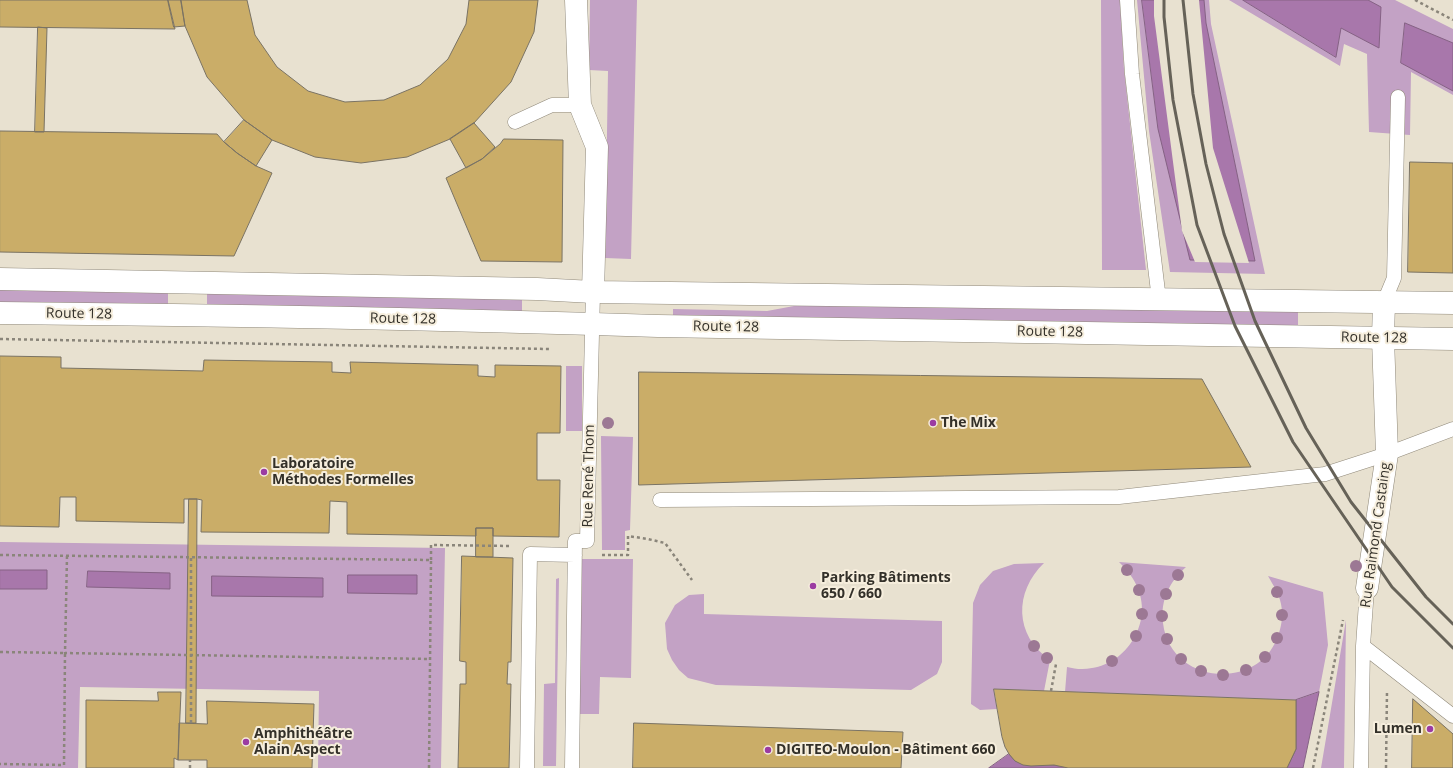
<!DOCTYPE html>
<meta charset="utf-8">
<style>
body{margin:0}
canvas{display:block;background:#e8e1d0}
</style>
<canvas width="1453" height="768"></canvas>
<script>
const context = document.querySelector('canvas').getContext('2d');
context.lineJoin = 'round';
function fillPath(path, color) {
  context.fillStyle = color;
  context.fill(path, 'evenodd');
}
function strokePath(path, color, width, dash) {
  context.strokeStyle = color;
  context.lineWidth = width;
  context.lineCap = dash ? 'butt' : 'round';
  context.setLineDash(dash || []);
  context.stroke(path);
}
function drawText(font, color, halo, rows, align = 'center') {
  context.font = font + ' "Open Sans",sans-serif';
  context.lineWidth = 4;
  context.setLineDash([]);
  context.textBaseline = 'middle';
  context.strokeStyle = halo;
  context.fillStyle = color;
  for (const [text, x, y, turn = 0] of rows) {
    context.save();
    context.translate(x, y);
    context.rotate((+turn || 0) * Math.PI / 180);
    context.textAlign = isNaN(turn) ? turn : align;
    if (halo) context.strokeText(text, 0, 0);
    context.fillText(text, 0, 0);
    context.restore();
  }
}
fillPath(new Path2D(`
 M590,0h47l-6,259 -26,-1 3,-187 -19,-1z
 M1101,0h19l4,69 22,201h-44z
 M1137,0h72l2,24 54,250 -95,-2 -21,-141z
 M1229,0h166l58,29v66l-42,-23 -1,63 -41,-3 -2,-78 -23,-10 -4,22z
 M0,286l168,3v19l-168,-3z
 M207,290l315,6v19l-315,-7z
 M821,301l477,8v19l-625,-10v-9l94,2z
 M566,366h16v65h-16z
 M601,436l32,1 -3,93 -5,1v19h-23z
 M0,542l445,6 -4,220h-123l1,-77 -239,-4 -2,81h-78z
 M582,559h51l-2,119 -31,-1 -1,37h-20z
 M1119,562l67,5c-16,14 -26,33 -23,56 7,62 98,70 116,10 3,-9 4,-19 2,-29 -2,-11 -8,-19 -13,-28l55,16 5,53 -9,47 -23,8 -231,-8 2,-25c8,2 16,3 25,1 35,-5 60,-45 46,-79 -4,-11 -11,-19 -19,-27z
 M1044,563c-30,29 -30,72 6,97l-6,31 -50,-2 3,20 -17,1 -9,-6 2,-101 7,-18 13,-14 21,-7z
 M559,578l-3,188h-13l1,-82 11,-1 1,-104z
 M704,594v20l238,7v41l-5,12 -26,16 -195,-5 -28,-7 -9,-8 -7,-10 -5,-11 -2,-26 10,-18 14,-10z
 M1346,620l-2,148h-23z`), '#c3a2c5');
const water = new Path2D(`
 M1142,0h62l2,23 49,238 -65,-1 -32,-131z
 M1243,0h125l13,7 -2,41 -38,-20 -5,29z
 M1405,23l48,20v48l-52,-28z
 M0,570h47v19h-47z
 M88,571l82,2v16l-83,-2z
 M348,575h69v19l-69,-1z
 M212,576l111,2v19l-111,-1z
 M1319,692l-16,76h-16l9,-19v-49z
 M1009,754l6,7 46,5 7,2h-79z`);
fillPath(water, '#a877ab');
strokePath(water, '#856284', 1);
fillPath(new Path2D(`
 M1154,0h45l14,148 36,115 -54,-1 -13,-31 -28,-215z`), '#e8e1d0');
const building = new Path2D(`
 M0,0h168l7,29 -175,-2z
 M168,0h13l4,26 -11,1z
 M181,0h66l8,35 22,32 31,24 37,11 39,-2 36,-15 28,-26 18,-35 3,-24h69l-4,32 -23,50 -37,41 -24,16 -43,18 -46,6 -46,-6 -43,-17 -28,-20 -37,-43 -22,-51z
 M38,27l9,1 -3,104h-9z
 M244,120l28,20 -16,26 -19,-13 -13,-11z
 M474,123l21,24 -13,12 -16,9 -16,-29z
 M0,131l217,3 7,8 13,11 19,13 16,7 -38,83 -234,-4z
 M504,139l59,1 -1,122 -81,-1 -35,-83 36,-19 18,-15z
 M1410,162l43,1v110l-45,-1z
 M0,356l61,1v11l142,3 1,-11 128,2v10l19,1 -1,-11 128,3v11l17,1v-12l66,1 -1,67h-23v47h23l-1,57 -66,-1v-8h-17v8l-129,-2v-32l-17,-1 -1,32 -128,-1 1,-32 -5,-1h-13v24l-108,-2v-24h-16l-1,30 -59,-1z
 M639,372l563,7 49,88 -612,18z
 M189,499h8l-1,224h-10z
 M476,528h17v29h-17z
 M462,556l51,2 -2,104h-3l-1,22h4l-2,84h-51l2,-84h6v-22l-6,-1z
 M994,689l302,11v49l-9,19h-219l-14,-3 -23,1 -8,-1 -8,-4 -6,-7 -4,-7 -3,-10z
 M158,692h23l-3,68 -4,-2v10h-88v-68l72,1z
 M1413,699l40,35v34h-41z
 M207,701l107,3 -2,64h-105v-8h-29l1,-37 28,1z
 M634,723l269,9 -2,36h-268z`);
fillPath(building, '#caad68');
strokePath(building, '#7a7364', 1);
const service = new Path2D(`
 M1127,0l5,74 27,226
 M515,122l37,-17h28
 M1384,302l10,-24 4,-181
 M660,500l459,-3 206,-23 62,-20 66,-25
 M1363,646l90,70
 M527,768l3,-214 45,1
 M572,768l3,-227h12l6,-249
 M1361,768l2,-122 4,-58`);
const minor = new Path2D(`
 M576,0l4,105 17,42 -4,145
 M1367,588l20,-134 -4,-116 1,-36`);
const secondary = new Path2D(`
 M0,279l537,10 56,3 860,11
 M0,313c219,2 439,6 658,13l795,13`);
strokePath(service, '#90897a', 15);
strokePath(minor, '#90897a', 23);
strokePath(secondary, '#90897a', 23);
strokePath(new Path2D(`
 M1415,0l38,20
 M0,339l549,10
 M0,555l431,5 -2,208
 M602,555h26v-19l20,3 17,4 27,37
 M67,556l-2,97 364,6
 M431,560v-15l81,1
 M0,652l65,1 -1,112 -64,-1
 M1051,691l5,-27
 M191,723v-166
 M190,768v-8
 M1313,768l30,-148
 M1386,768l1,-77`), '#8a857a', 2.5, [3, 3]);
strokePath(service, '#fff', 14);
strokePath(minor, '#fff', 22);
strokePath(secondary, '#fff', 22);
strokePath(new Path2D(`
 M1164,0v17l9,83 24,125 38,101 58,116 99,145 61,61
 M1183,0l10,94 13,70 18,70 31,87 51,107 45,74 75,95 27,27`), '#666258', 3);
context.fillStyle = '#9c7894';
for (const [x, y] of [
 [608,423],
 [1356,566],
 [1127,570],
 [1178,575],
 [1139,590],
 [1277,592],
 [1166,594],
 [1142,614],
 [1282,615],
 [1162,616],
 [1136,636],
 [1277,638],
 [1167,639],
 [1034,646],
 [1265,657],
 [1047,658],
 [1181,659],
 [1112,661],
 [1246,670],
 [1201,671],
 [1223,675]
]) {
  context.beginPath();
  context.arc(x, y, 6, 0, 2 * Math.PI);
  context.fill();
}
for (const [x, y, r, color] of [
 [933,423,4,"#9b3ba2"],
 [264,472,4,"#9b3ba2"],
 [813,586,4,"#9b3ba2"],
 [1430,729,4,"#9b3ba2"],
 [246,742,4,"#9b3ba2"],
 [768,750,4,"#9b3ba2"]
]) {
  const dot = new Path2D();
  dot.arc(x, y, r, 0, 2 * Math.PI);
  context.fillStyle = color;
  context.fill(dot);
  strokePath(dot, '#f6eedd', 1.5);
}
drawText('14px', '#333029', '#f6eedd', [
 ["Route 128",79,314,1],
 ["Route 128",403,319,1],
 ["Route 128",726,327,1],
 ["Route 128",1050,332,1],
 ["Route 128",1374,338,1],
 ["Rue René Thom",589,476,-89],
 ["Rue Raimond Castaing",1376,535,-82]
]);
drawText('bold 14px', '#333029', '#f6eedd', [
 ["The Mix",941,423],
 ["Laboratoire",272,464],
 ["Méthodes Formelles",272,480],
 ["Parking Bâtiments",821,578],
 ["650 / 660",821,594],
 ["Lumen",1422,729,"right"],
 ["Amphithéâtre",254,734],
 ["Alain Aspect",254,750],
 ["DIGITEO-Moulon - Bâtiment 660",776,750]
], 'left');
</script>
